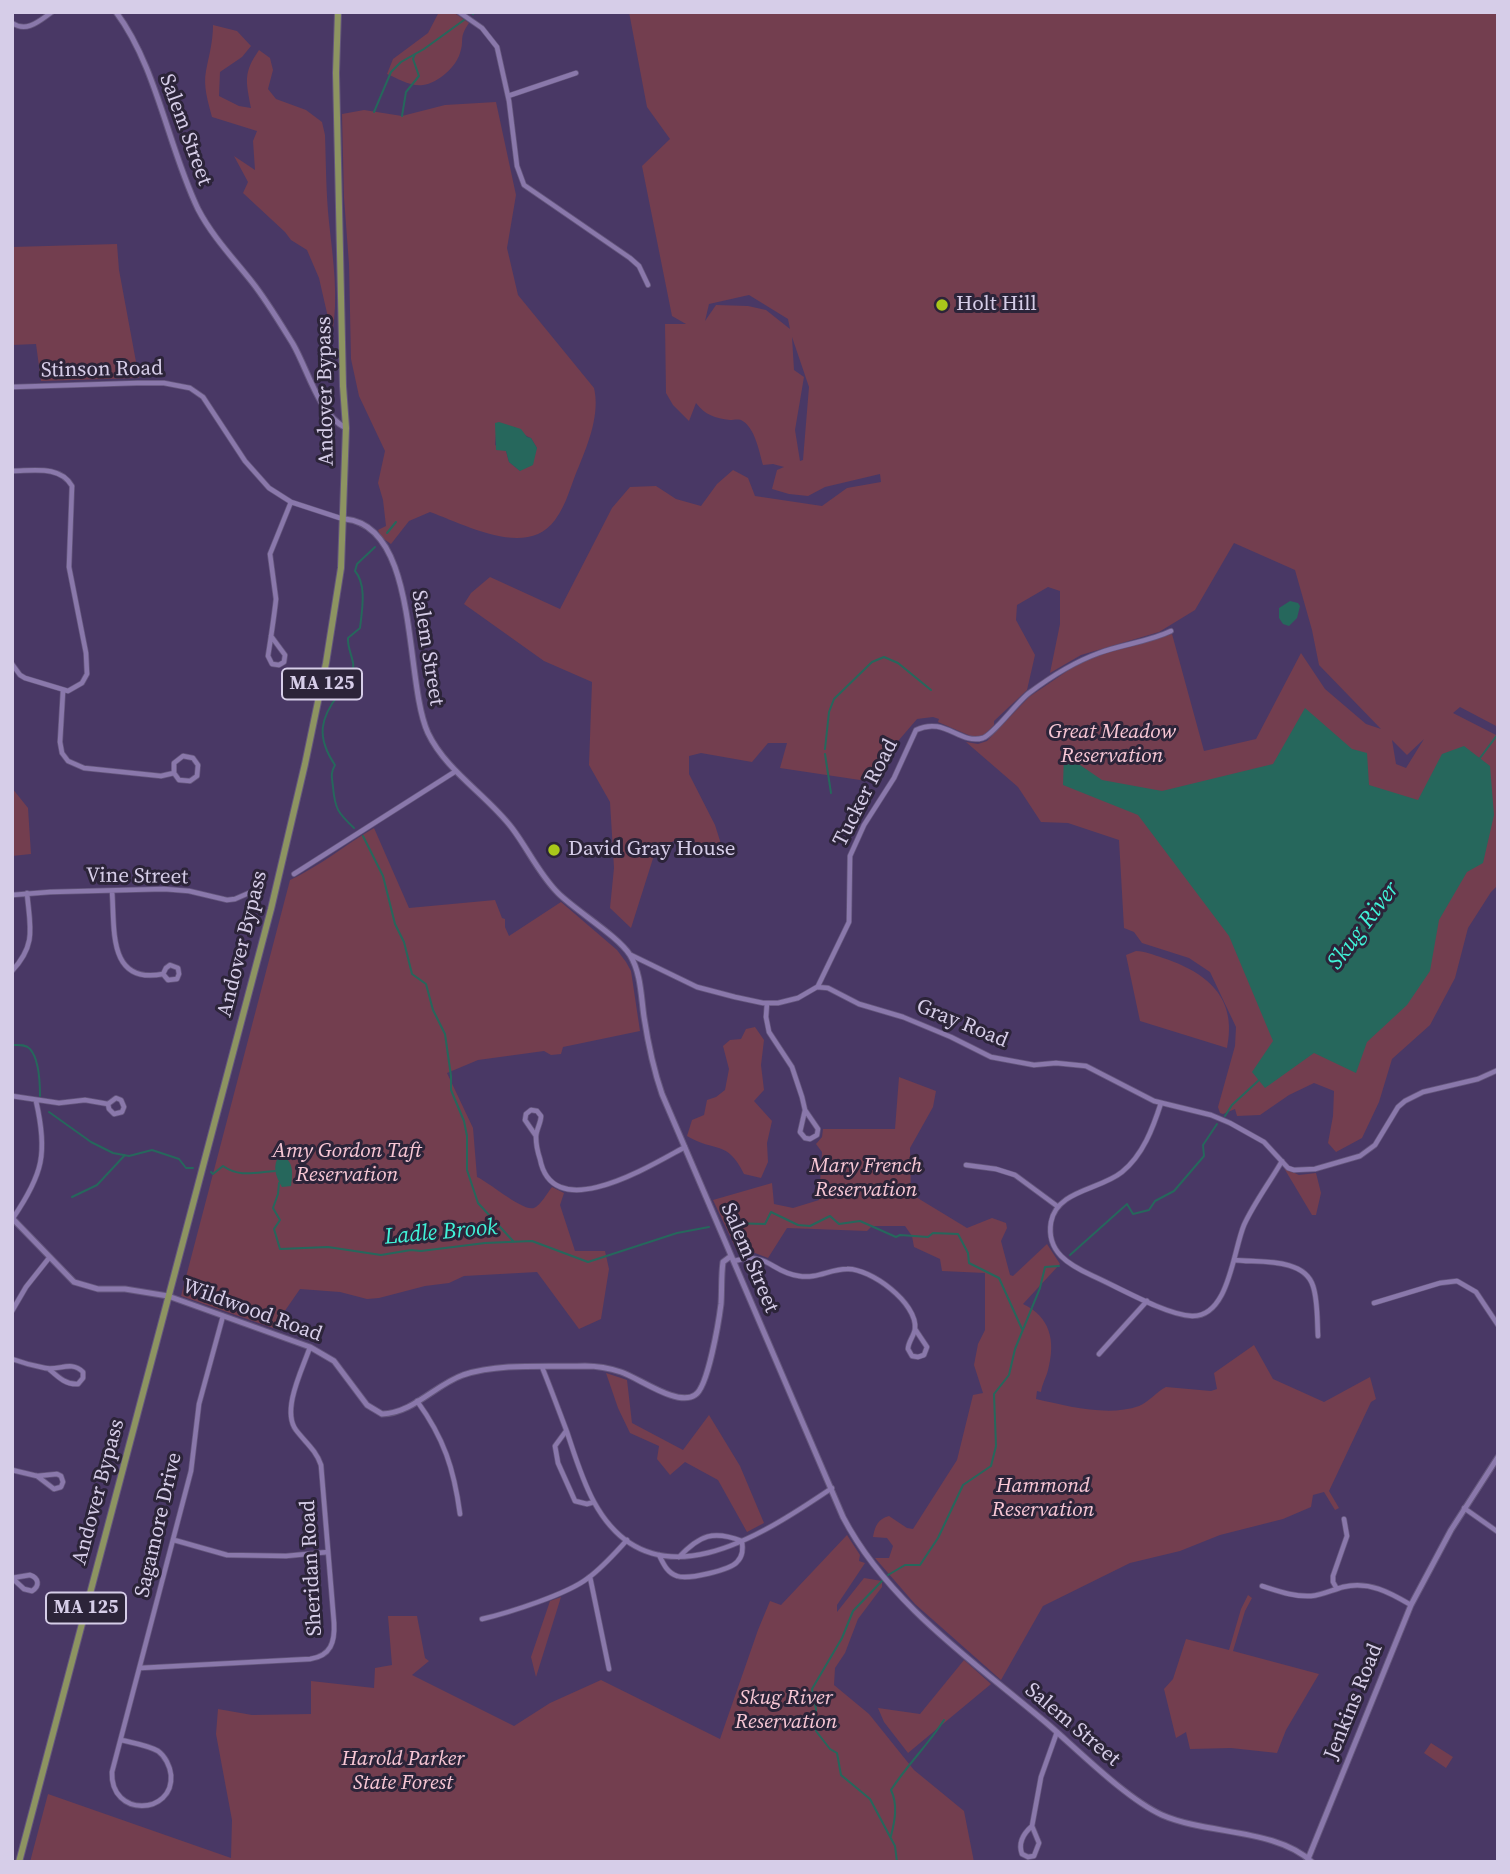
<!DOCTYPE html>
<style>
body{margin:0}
#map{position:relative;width:1510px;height:1874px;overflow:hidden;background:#493865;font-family:"Source Serif 4",serif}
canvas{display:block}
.frame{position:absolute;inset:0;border:14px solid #d6cde8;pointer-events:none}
</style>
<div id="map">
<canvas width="1510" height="1874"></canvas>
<div class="frame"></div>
</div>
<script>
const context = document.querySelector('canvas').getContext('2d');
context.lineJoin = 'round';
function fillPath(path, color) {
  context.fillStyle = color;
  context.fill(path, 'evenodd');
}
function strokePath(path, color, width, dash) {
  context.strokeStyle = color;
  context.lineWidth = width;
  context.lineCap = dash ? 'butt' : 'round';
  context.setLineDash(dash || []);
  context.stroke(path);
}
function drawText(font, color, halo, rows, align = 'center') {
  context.font = font + ' "Source Serif 4",serif';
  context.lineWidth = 6;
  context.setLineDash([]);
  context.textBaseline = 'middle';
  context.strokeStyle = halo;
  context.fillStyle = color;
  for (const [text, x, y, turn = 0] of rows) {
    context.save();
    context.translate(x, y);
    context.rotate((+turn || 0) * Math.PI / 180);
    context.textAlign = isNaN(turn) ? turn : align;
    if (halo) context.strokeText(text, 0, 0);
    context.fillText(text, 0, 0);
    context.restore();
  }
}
fillPath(new Path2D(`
 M439,12h14l16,11c-11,16 -4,16 -9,30 -4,14 -22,30 -37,32 -12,2 -26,-7 -36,-11l6,-15 35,-26z
 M629,12h869v715l-38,-20 -7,6 45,23v149l-7,7 -23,36 -13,50 -25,47 -38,34 -13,43 -17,36 -26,14 -8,-9 5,-27 1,-25 -20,-8 -25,12 -29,20 -23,1 -2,-7 -12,5 -3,-1 -2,-6 17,-61 1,-19 -26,-55 -21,-14 -47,-15 -8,-11 -10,-4 -5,-88 -51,-17 -27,-1 -23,-35 -52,-45 12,2 9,-3 42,-44 50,-34 24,-10 69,-19 32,117 52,-12 45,-86 24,36 41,35 15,5 -62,-64 -7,-35 -17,-60 -61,-27 -39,67 -36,22 -78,23 -31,18 10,-49v-33l-12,-4 -31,18 -1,15 19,35 -8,35 -33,31v4l-11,11 -10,1 -35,-15 1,-3 -6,-2 -16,2 -18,21 -19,43 -100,-15 7,-25h-19l-16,19 -51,-9 -12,3v18l26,51 6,19 -17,4c-19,-15 -28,-8 -48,1l-25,79 -21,-20 4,-40 -4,-66 -21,-37 3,-83 -48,-21 -80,-57 7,-11 19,-16 70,32 52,-101 18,-21 26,-1 20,13 25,7 16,-22 16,-14 15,8 7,18 67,10 25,-18 34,-6 -1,-8 -55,13 -17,9 -19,-2 -17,-5 5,-19 7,-3 -11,-3 -10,1c-4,-14 -8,-38 -22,-45 -4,-1 -8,0 -11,0 -15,-2 -25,-5 -34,-17l-7,18 -16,-16 -7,-12 -1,-69h21l-14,-8 -30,-150 28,-27 -23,-32zM749,295l39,24 2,10 -24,-19 -18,-4 -32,-1 -11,16 4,-17zM792,337l17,50 -6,73 -3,1 -5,-31 9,-53 -10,-7zM1424,739l-18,29 -10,-4 -4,-24 15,15z
 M213,25l24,6 14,15 -9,11 -22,15 -1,24 20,10 12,2c-5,-27 -8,-35 8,-58l11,8 3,12 -5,19 8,10 30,11 16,12 3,13c1,28 1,58 4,87 4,38 10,75 3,113l-13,-57 -12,-28 -16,-10 -6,-8 -42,-39 5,-11 -14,-26 21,14 -2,-29 4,-10 -45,-14c-4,-15 -9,-31 -6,-46 3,-16 7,-29 7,-46z
 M496,102l20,93 -9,53 11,47 76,93c6,25 -5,54 -15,78 -8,18 -12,38 -24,54 -28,39 -91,4 -125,-8l-21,9 -18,23 -10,-7 -3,-7 8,-4 -3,-26 -5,-17 7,-32 -26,-55 -8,-37 -2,-95 -5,-66 -2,-84 22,-4 38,6 43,-11zM513,427c8,2 11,9 18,11l6,10 -17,23 -11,-9 -3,-11 -11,-6 1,-10z
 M117,244l2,26 20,108 -98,3 -5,-37 -24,1v-98z
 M12,788l16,20 3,46 -19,2z
 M374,828l35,80 86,-8 7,18 3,1v8l4,9 52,-34 56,48 9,12 5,9 9,60 -77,16 -2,7 -10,1 -7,-4 -66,9 -31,13 26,55 4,49c12,5 46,35 57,31 7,-3 13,-15 18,-21l12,6 -4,12 15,46h30l4,18 -8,50 -22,10 -42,-57 -73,4 -15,7 -24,3 -46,12 -12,1 -27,-7 -40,-3 -27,39 -92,-32 109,-416c30,-14 55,-35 84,-52z
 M1136,951c9,0 18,4 27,7 43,14 75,39 64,90l-87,-27 -14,-66z
 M755,1027l9,13 -3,25 3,25 -10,11 18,20 -5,22 1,19 -7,16 -17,-4c-17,-35 -29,-21 -57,-38l5,-16 12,-5 3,-15 9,-3 9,-7 4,-21 -6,-23 7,-6 11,-1 5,-10z
 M899,1077l37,14 -3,16 -23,41 1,46 56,34 25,-10 14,5 1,5 -6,13 9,34 3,1 34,-32 13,20 -37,40c27,13 33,36 25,66 -2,8 -6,14 -7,22l-4,-1 -1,8c31,7 72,18 103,7 10,-4 17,-14 27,-19l45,4 6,-2 -3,-16 40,-28 19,34 51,23 46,-25 6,22 -5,3 -42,89 10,17 -4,2 -11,-18 -11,3 -2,12 -28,12 -63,16 -40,16 -50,12 -87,43 -42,74 -86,-76 -40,-46h14l4,-12 -6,-8 -14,-1c2,-11 5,-18 16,-21l18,12 6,1 44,-69 16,-65 10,-2 -9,-28 4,-21 7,-14v-57l-43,-2 -2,-12 -26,-12 -2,-11 -7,-10h-33l-5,5 -80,-3 -19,30 -13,-5h-17l-25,-53 59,-17 2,21 19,4 26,-8 3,-48 -6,-8 6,-7 1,-8h72z
 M1284,1168l15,7 17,-2 5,20 -5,22h-4z
 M606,1373l21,7 5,43 51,27 26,-35 31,51 24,57 -17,9 -29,-52 -33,-18 -15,13 -13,-16 2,-13 -29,-13 -12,-25z
 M847,1535l13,20 -1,6 6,2 -28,42v7l27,-34 18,3v6l-24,32 -13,34 -10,15 -1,17 35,29 45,56 50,41 10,51h-944l18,-68 183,64 1,-38 -16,-86 2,-25 34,6 59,-1v-33l63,7 1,-20 17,-3 -4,-49h29l8,42 4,3 -17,14 102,51 36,-23 51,-23 119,59 38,-109 12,-29 11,4z
 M1248,1595l4,3 -7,13 -12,40 86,23 -33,56 -9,23 -46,-5 -41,1 -4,-17 -10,6 -12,-49 9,-10 13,-40 43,11 12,-41z
 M561,1597l-25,80 -5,-20 19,-56z
 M964,1660l27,24 -83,69 -24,-31 -6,-14 42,6z
 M1431,1743l22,14 -7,11 -22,-15z`), '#733e4f');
fillPath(new Path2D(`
 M499,422l22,7 6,8 4,1 6,10 -4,17 -13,6 -11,-9 -3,-11 -10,-1 -1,-27z
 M1290,601l8,2 2,3 -3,12 -8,8 -6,-2 -4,-6v-10z
 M1305,708l47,41 15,4 2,32 49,15 24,-46 22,-8 26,20 4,49 -11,48 -16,9 -28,48 -9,51 -23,34 -40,37 -11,31 -42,-20 -49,35 -13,-16 21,-31 -44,-105 -91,-121 -75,-30 1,-31 38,26 60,11 111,-27z
 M280,1154c14,7 13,18 11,32l-9,1c-7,-12 -10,-21 -2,-33z`), '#26675c');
strokePath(new Path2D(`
 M473,14l2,-2
 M374,112l17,-40 10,-10 23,-13 40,-29
 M402,116l4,-24 13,-16 -6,-17 2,-5
 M387,533l9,-11
 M825,749l4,-37 5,-13 38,-37 12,-5 14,6 33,27
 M825,754l6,39
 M1480,758l18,-24
 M354,828c-16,-15 -19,-19 -21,-41 -1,-10 -3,-13 2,-22 -19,-28 -15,-47 4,-71 4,-6 11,-12 13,-19 5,-13 -5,-24 -4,-37l12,-10c2,-18 7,-43 -5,-57l2,-7 18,-17
 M363,836l20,40 12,48 9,18 8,32 14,10 7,26 12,24 6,42v14l13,31 3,15v34l11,33 35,38
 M12,1045c6,0 14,-1 18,4 9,10 10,34 10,47
 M49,1112l42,30 22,11 16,3 23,-6 27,9 7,9h7
 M1225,1116l7,-11 27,-25
 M211,1172l2,2 10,-8c17,12 33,6 52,5
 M279,1183l-1,11 -5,14 7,12 -6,9 6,20 48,-2 53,8 30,-5 10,1 64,-8 47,-2 56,21 89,-29 32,-6
 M72,1197l25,-12 28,-30
 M727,1223l38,1 6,-12 27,13 12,1 20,-10 9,8 21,-3 36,16 4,-2 28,2 5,-4 25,1 10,19 1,10 30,15 23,51
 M1070,1255l57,-51 6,10 16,-4 6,-9 19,-10 30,-35 -1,-11 14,-21
 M888,1575l17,-10h15l18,-27 25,-53 28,-19 5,-20 -2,-52 15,-19 6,-26 25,-61 5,-21 14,-1
 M882,1581l-29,30 -11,27 -30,51 4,20v22l14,18 7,4 4,22 29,24 25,47 2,16
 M891,1836c4,-16 7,-31 0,-46 16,-25 37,-45 53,-70`), '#26675c', 2);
const minor = new Path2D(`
 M459,12l23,16 15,19 12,54 8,65 7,19 106,73 9,8 9,19
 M12,23c15,10 27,-2 40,-11
 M508,96l68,-23
 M12,387l125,-4h27l26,5 13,9 42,64 24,27 22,14 52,17
 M12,471c21,0 48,-6 60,15l-3,81 17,86 1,21 -5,9 -14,8 -43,-13 -5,-3 -8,-11
 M271,636l14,19 -1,7 -5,3 -7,-1 -4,-8c3,-19 6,-38 8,-57l-6,-45 21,-52
 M63,691l-3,51 2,11 6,8 16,7 77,8 13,-3v-10l9,-7 10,2 5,7 -1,11 -7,5 -11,-1 -5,-7
 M294,874l162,-103
 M112,891c3,37 -5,94 51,83l3,-6 4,-3 8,3 1,6 -2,5 -9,1 -5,-6
 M12,895l38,-3 114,-3 25,2 38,9 8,-1 23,-10
 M631,955l66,32 38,10 28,6h15l20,-5 19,-11 11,1 31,16 44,13 48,20 40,20 43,8 22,-2 30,3 68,35 57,14 19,8 34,19 24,26 6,2 21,-1 45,-13 15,-11 23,-38 7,-6 18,-9 55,-13 20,-9
 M12,971c25,-27 18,-44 15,-78
 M818,986l31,-64 1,-66 14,-31 30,-47 22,-48c29,-14 43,15 67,8 11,-4 33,-35 46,-45 20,-15 45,-31 70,-40 24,-9 49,-11 72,-22
 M767,1003l-1,14 3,15 23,35 10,30 3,13 -5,22 5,6 5,1 7,-4 1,-6 -13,-19
 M12,1096l47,7 26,-3 23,4 8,-6 5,2 3,7 -2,5 -8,2 -5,-5 -1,-5
 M1161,1103c-8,25 -18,52 -39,69 -22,18 -65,18 -71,50 -5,30 18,43 42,54 25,11 73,39 99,40 37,1 41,-65 52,-91 10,-22 26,-43 38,-64
 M536,1136l-11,-16 1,-6 5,-4 6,1 4,5c0,7 -5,14 -5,21 0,7 2,16 4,22 13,68 113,5 145,-12
 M966,1165l30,4 19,6 42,31
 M13,1218c30,-44 35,-65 23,-117
 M1234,1260c24,3 70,-3 79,26 5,15 4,34 5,50
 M734,1261c35,-10 36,11 65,15 18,3 31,-7 48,-7 23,-1 71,34 68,60 -1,7 -7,13 -7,20l4,7 6,1 6,-2 3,-8 -12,-18
 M1374,1303l66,-20 17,-2 19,11 22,33
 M12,1311l14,-24 23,-29
 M1099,1354l48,-53
 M12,1359c11,4 22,7 33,9 14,3 26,-8 38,4v6l-5,6c-12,1 -20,-7 -29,-15
 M542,1367c9,22 17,44 25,65 8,24 15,48 27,70 58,106 167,34 238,-14
 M417,1401c27,37 37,68 43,113
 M566,1431l-11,15 3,17 17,38 12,3 7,-2
 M12,1470l25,6 20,-2 4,2 2,6 -2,5 -7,2 -17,-13
 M1464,1508l34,24
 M174,1540l53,15 59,1 42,-4
 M659,1555c4,8 8,18 18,21 11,4 53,-6 60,-14 6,-6 6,-13 5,-21 -29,-11 -42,-6 -63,16
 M30,1575c9,3 10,11 2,16l-8,-2 -12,-11z
 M590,1577l19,92
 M1262,1586c16,5 32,11 49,10 11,-1 21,-6 32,-9 26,-6 46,5 68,18
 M1337,1589l-4,-7v-6l14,-40 -3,-17
 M482,1619c26,-6 86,-25 106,-41 15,-11 27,-25 39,-38
 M140,1668l170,-9c21,-3 25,-17 24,-36l-13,-158c-5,-15 -16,-23 -25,-35 -15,-20 7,-62 14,-83
 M121,1740c12,3 26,5 37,11 7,5 12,15 13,24 3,40 -61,43 -59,-3l79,-301 8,-67 24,-88
 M1032,1826c-8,7 -14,17 -10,28l6,3 6,-1 5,-13 -7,-17 9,-49 16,-45`);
const tertiary = new Path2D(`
 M116,12c41,55 52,135 82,197 14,27 35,49 54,73 15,19 28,41 41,62 15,26 26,71 53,84
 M345,519c75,7 59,162 83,214 18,38 59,62 84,95 16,21 27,46 46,65 18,18 60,43 72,62 11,18 11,41 14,62 4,26 9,51 18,77l181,423c46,88 133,146 207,209 30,26 77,73 112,89 46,20 113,13 150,47
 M12,1218l62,64 24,7h27l43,7 142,51 24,14 33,44 15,9c31,-1 53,-29 81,-39 37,-12 83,-8 122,-9 12,0 24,2 36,6 18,6 57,35 74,23 13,-7 24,-75 26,-91 1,-14 0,-28 2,-42l8,-6
 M1308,1859l103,-254 40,-75 47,-73`);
const primary = new Path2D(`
 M19,1862l252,-953 34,-145 21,-101 15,-95 5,-140 -3,-42 -7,-313 2,-61`);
strokePath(minor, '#64567c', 6);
strokePath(tertiary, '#64567c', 7);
strokePath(primary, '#64567c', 8);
strokePath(minor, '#8a78ab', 4.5);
strokePath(tertiary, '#8a78ab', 5);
strokePath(primary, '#8d9461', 6);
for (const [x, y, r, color] of [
 [942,305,7,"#a9c71a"],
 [554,850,7,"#a9c71a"]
]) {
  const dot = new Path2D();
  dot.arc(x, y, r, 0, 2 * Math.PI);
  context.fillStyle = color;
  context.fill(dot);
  strokePath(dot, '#2c2439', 2.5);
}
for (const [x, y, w] of [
 [322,684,80],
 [86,1608,80]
]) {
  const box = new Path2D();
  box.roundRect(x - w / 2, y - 15.5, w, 31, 5);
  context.fillStyle = '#2c2439';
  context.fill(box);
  strokePath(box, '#d6cde8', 2);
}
drawText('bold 19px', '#d6cde8', null, [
 ["MA 125",322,684],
 ["MA 125",86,1608]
]);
drawText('21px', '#d6cde8', '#2c2439', [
 ["Salem Street",185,130,70],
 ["Stinson Road",102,370,-1],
 ["Andover Bypass",326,391,-91],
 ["Salem Street",427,648,81],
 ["Tucker Road",866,793,-63],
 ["Vine Street",137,877,1],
 ["Andover Bypass",243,944,-76],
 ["Gray Road",962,1024,22],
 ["Salem Street",749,1258,67],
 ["Wildwood Road",252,1311,20],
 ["Andover Bypass",99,1492,-75],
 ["Sagamore Drive",159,1525,-77],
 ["Sheridan Road",312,1568,-93],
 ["Jenkins Road",1354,1702,-68],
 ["Salem Street",1072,1725,40]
]);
drawText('21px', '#d6cde8', '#2c2439', [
 ["Holt Hill",956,305],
 ["David Gray House",568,850]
], 'left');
drawText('italic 21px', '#f8c7d5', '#2c2439', [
 ["Great Meadow",1112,733],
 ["Reservation",1112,757],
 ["Amy Gordon Taft",347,1152],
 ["Reservation",347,1176],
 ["Mary French",866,1167],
 ["Reservation",866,1191],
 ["Hammond",1043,1487],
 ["Reservation",1043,1511],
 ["Skug River",786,1699],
 ["Reservation",786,1723],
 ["Harold Parker",403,1760],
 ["State Forest",403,1784]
]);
drawText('italic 23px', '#40f3d8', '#2c2439', [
 ["Skug River",1364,926,-53],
 ["Ladle Brook",441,1233,-5]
]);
</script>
